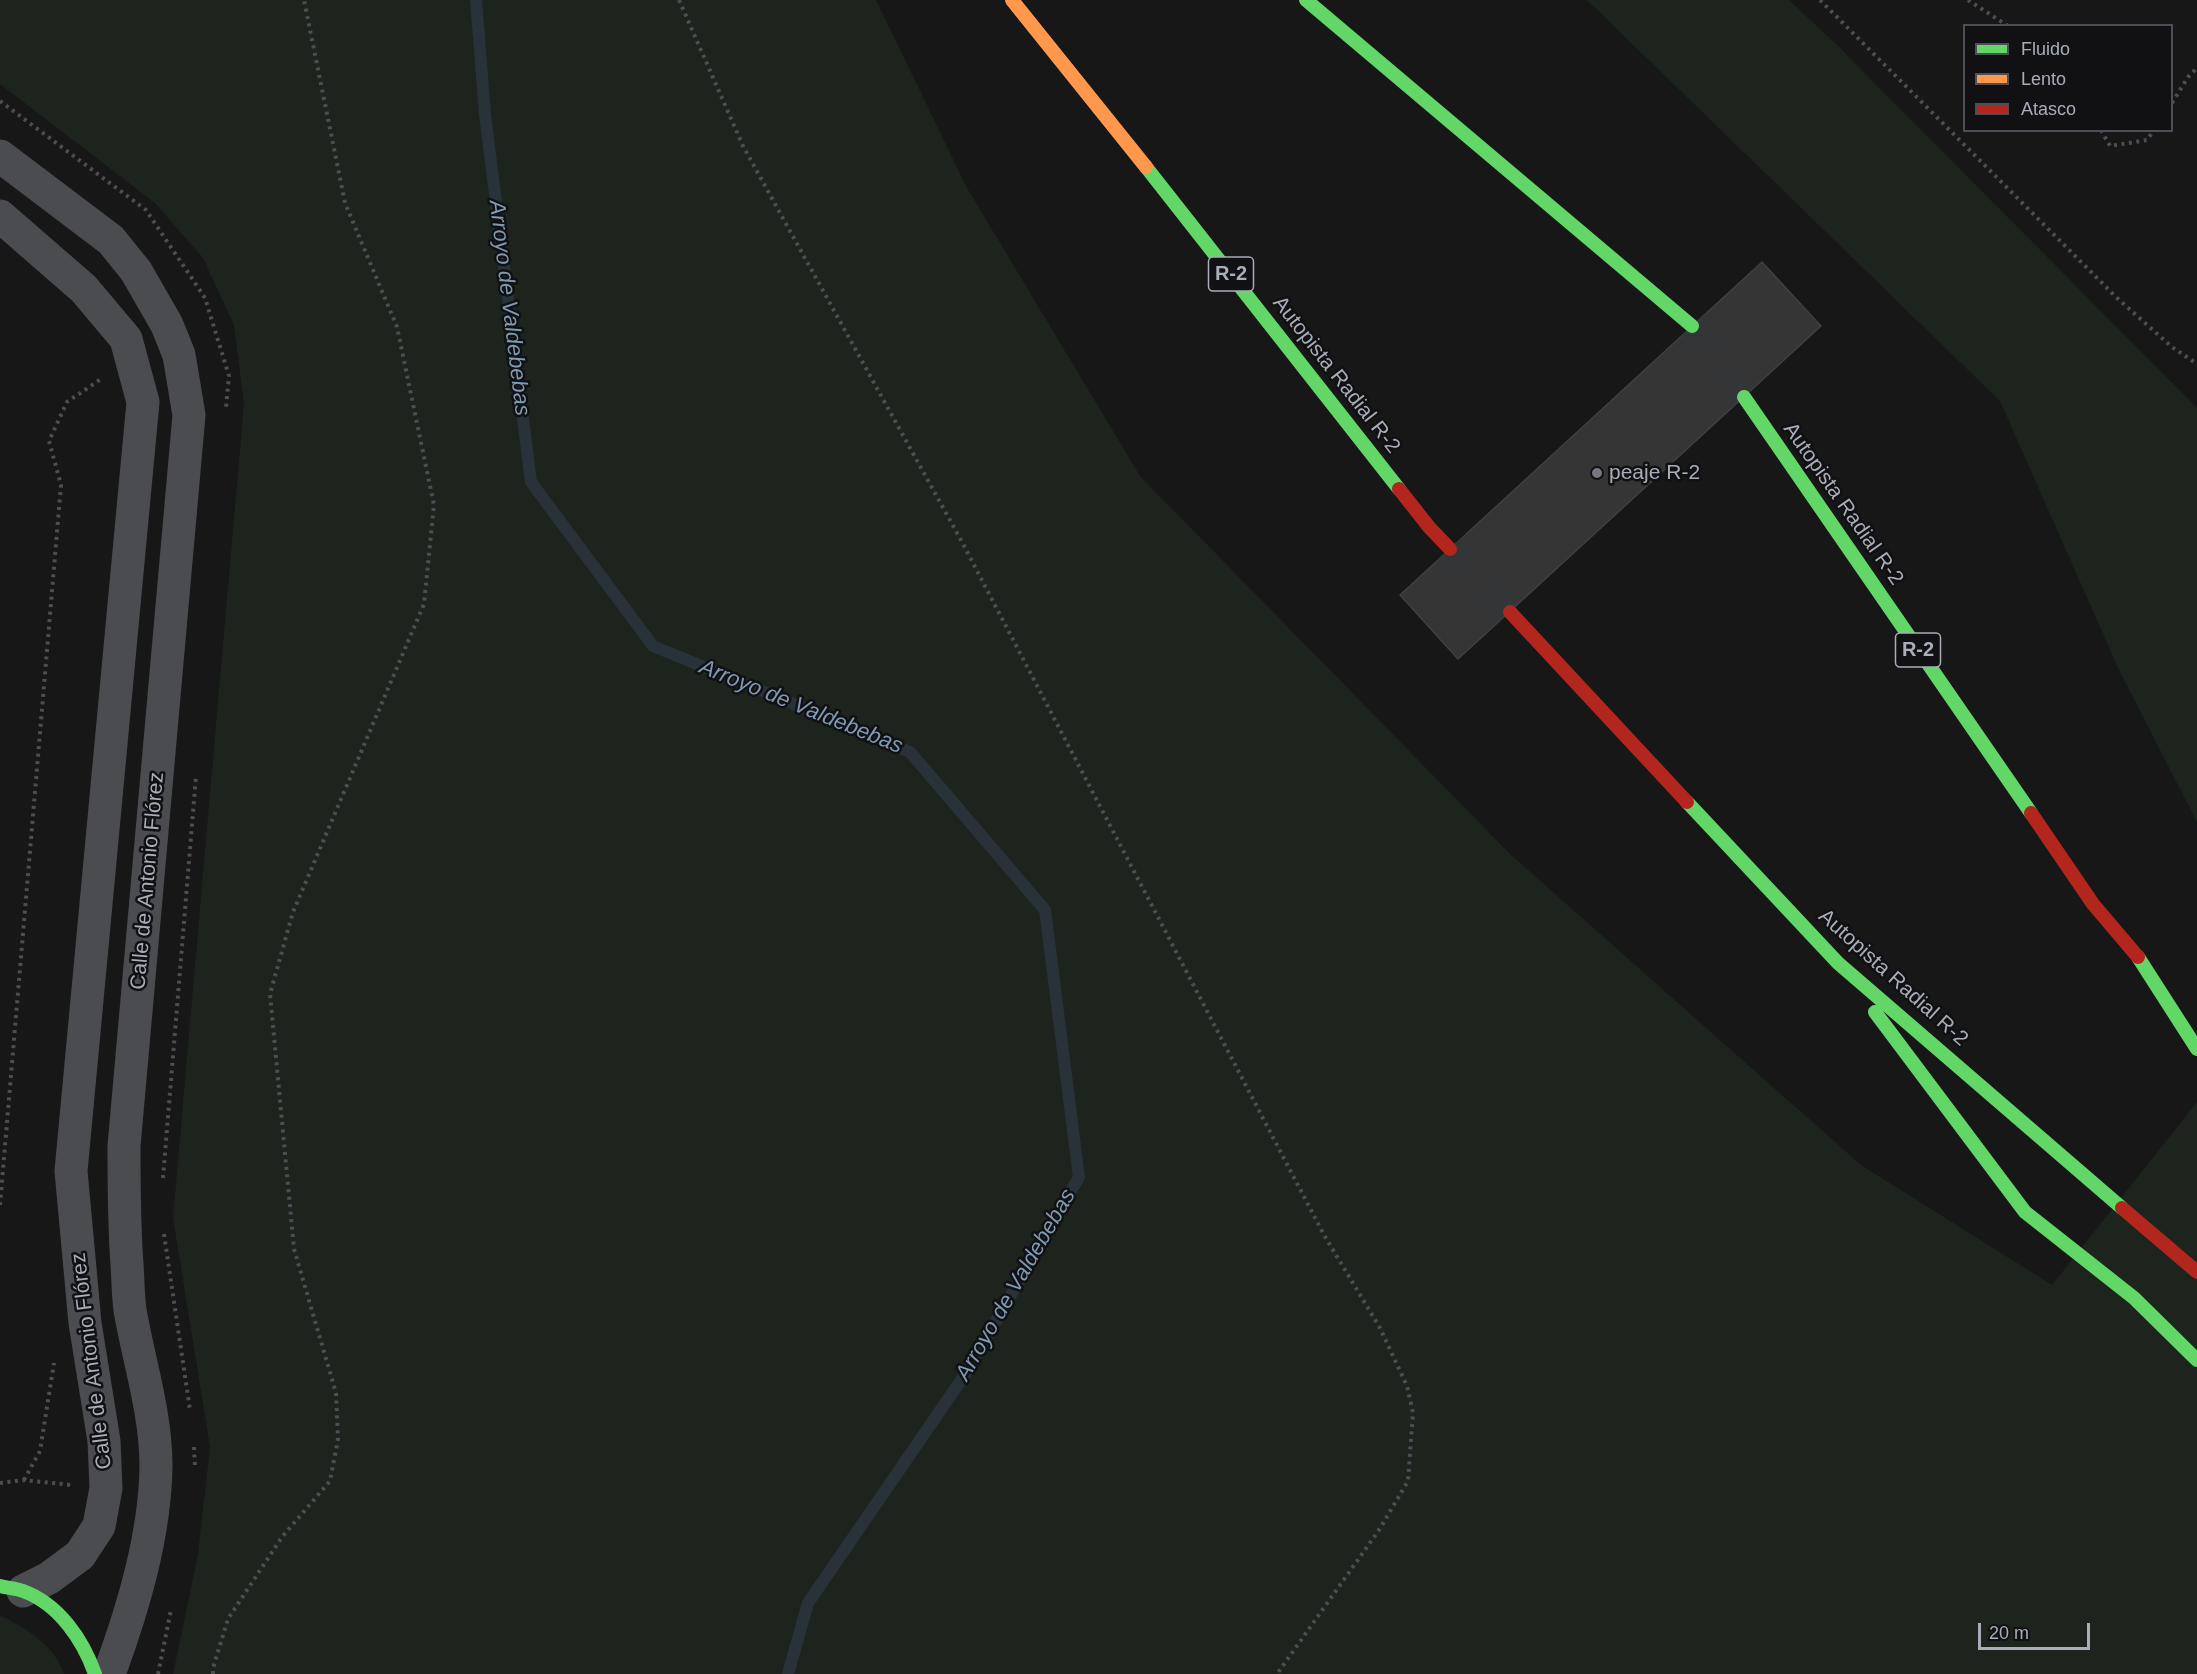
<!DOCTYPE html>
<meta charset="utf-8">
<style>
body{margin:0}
#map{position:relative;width:2197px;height:1674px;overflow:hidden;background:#171717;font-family:Helvetica,sans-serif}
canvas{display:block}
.legend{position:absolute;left:1963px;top:24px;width:210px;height:108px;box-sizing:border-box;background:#111113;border:2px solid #4d4f55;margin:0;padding:8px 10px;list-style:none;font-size:18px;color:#a8adb8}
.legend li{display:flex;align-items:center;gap:12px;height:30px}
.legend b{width:30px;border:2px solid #4d4f55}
.scale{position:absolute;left:1978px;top:1623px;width:112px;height:27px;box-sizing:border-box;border:3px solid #a8adb8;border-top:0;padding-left:8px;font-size:18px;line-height:21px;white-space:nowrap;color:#a8adb8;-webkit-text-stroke:4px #111113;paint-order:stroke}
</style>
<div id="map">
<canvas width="2197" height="1674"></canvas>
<ul class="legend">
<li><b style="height:8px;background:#63d668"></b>Fluido</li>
<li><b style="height:8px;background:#ff974d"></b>Lento</li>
<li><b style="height:8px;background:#b3261e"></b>Atasco</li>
</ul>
<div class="scale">20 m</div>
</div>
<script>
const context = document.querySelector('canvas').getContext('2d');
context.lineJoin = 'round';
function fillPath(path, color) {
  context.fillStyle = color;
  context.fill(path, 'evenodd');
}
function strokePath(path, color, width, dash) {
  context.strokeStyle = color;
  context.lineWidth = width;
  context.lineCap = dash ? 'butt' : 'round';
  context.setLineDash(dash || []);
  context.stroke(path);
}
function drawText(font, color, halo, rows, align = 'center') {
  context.font = font + ' Helvetica,sans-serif';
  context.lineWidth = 5;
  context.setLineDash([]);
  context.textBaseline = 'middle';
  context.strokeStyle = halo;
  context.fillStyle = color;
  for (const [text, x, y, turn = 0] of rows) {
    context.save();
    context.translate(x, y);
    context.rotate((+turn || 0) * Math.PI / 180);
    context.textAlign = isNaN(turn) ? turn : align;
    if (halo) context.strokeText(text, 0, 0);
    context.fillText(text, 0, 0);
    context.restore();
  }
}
fillPath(new Path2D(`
 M0,0h876l91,188 173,288 371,379 350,310 191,120 145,-183v572h-2024l25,-120 12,-107 -37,-229 71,-814 -10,-79 -31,-67 -48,-55 -155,-119z
 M1587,0h202l48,45 360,363v414l-78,-152 -119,-269z
 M0,1616c25,10 56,31 64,58h-64z`), '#1d241e');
strokePath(new Path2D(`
 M476,0l9,114 46,368 122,164 257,106 135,158 34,267 -113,196 -158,230 -20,71`), '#2a3239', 12);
const building = new Path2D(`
 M1762,262l59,64 -363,333 -58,-64z`);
fillPath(building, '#353536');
strokePath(building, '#3f4043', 1.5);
strokePath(new Path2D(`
 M1692,326l7,7 45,64
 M1450,549l60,63`), '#343537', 33, [33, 16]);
strokePath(new Path2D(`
 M679,0l64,146 219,396 362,693 56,93 27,58 6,27 -5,68 -29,49 -102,144
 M1820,0l296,297 56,50 25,17
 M1968,0l40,26
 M0,101l146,109 59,88 24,78 -3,31
 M2172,103l16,-26 9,-9
 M2101,130l9,16 37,-6 7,-10
 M163,1178l33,-402
 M0,1205l61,-720 -12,-44 18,-39 34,-23
 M164,1234l26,176
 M194,1447l1,20
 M24,1480l16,-29 14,-88
 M0,1483l24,-3 47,5
 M158,1674l13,-64
 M213,1674v-6l15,-49 54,-82 48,-56 8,-42 -2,-46 -42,-144 -24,-255 23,-82 131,-308 10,-99 -37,-178 -52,-124 -41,-203`), '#4d4e52', 4, [3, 4.5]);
strokePath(new Path2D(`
 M0,156l111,84 25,31 31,54 12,30 10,60 -65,731c0,40 0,79 3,118 1,15 1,31 3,46 9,52 26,103 26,156 -1,70 -23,143 -47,208
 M0,216l84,73 42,50 17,63 -72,769 14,152 19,118 2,47 -7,38 -19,29 -31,23 -26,13`), '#4b4c50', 33);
strokePath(new Path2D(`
 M1306,0l386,326
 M1146,167l253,322
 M1744,397l287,416
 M1687,802l151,161 284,245
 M2138,957l59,92
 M1875,1012l150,200 109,86 63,62
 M0,1586c7,2 16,2 23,5 36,13 60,49 72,83`), '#63d668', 14);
strokePath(new Path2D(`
 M1012,0l134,167`), '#ff974d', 14);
strokePath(new Path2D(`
 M1399,489l30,38 21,22
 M1510,612l177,190
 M2031,813l62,91 45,53
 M2122,1208l75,64`), '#b3261e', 14);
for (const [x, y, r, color] of [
 [1597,473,6,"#757880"]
]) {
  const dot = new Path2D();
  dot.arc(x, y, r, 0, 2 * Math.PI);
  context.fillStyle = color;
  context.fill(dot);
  strokePath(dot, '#111113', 2);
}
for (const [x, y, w] of [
 [1231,274,45],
 [1918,650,45]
]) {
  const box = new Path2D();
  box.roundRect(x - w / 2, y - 17, w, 34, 4.5);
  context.fillStyle = '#111113';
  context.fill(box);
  strokePath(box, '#a8adb8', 1.5);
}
drawText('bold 20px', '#a8adb8', null, [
 ["R-2",1231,274],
 ["R-2",1918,650]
]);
drawText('21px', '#a8adb8', '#111113', [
 ["Autopista Radial R-2",1336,375,52],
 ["Autopista Radial R-2",1843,504,55],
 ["Calle de Antonio Flórez",148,881,-85],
 ["Autopista Radial R-2",1893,978,42],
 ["Calle de Antonio Flórez",92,1361,-97]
]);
drawText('21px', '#a8adb8', '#111113', [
 ["peaje R-2",1609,473]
], 'left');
drawText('italic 22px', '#7f9bb3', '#111113', [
 ["Arroyo de Valdebebas",509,308,83],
 ["Arroyo de Valdebebas",801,707,22],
 ["Arroyo de Valdebebas",1016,1285,-60]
]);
</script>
